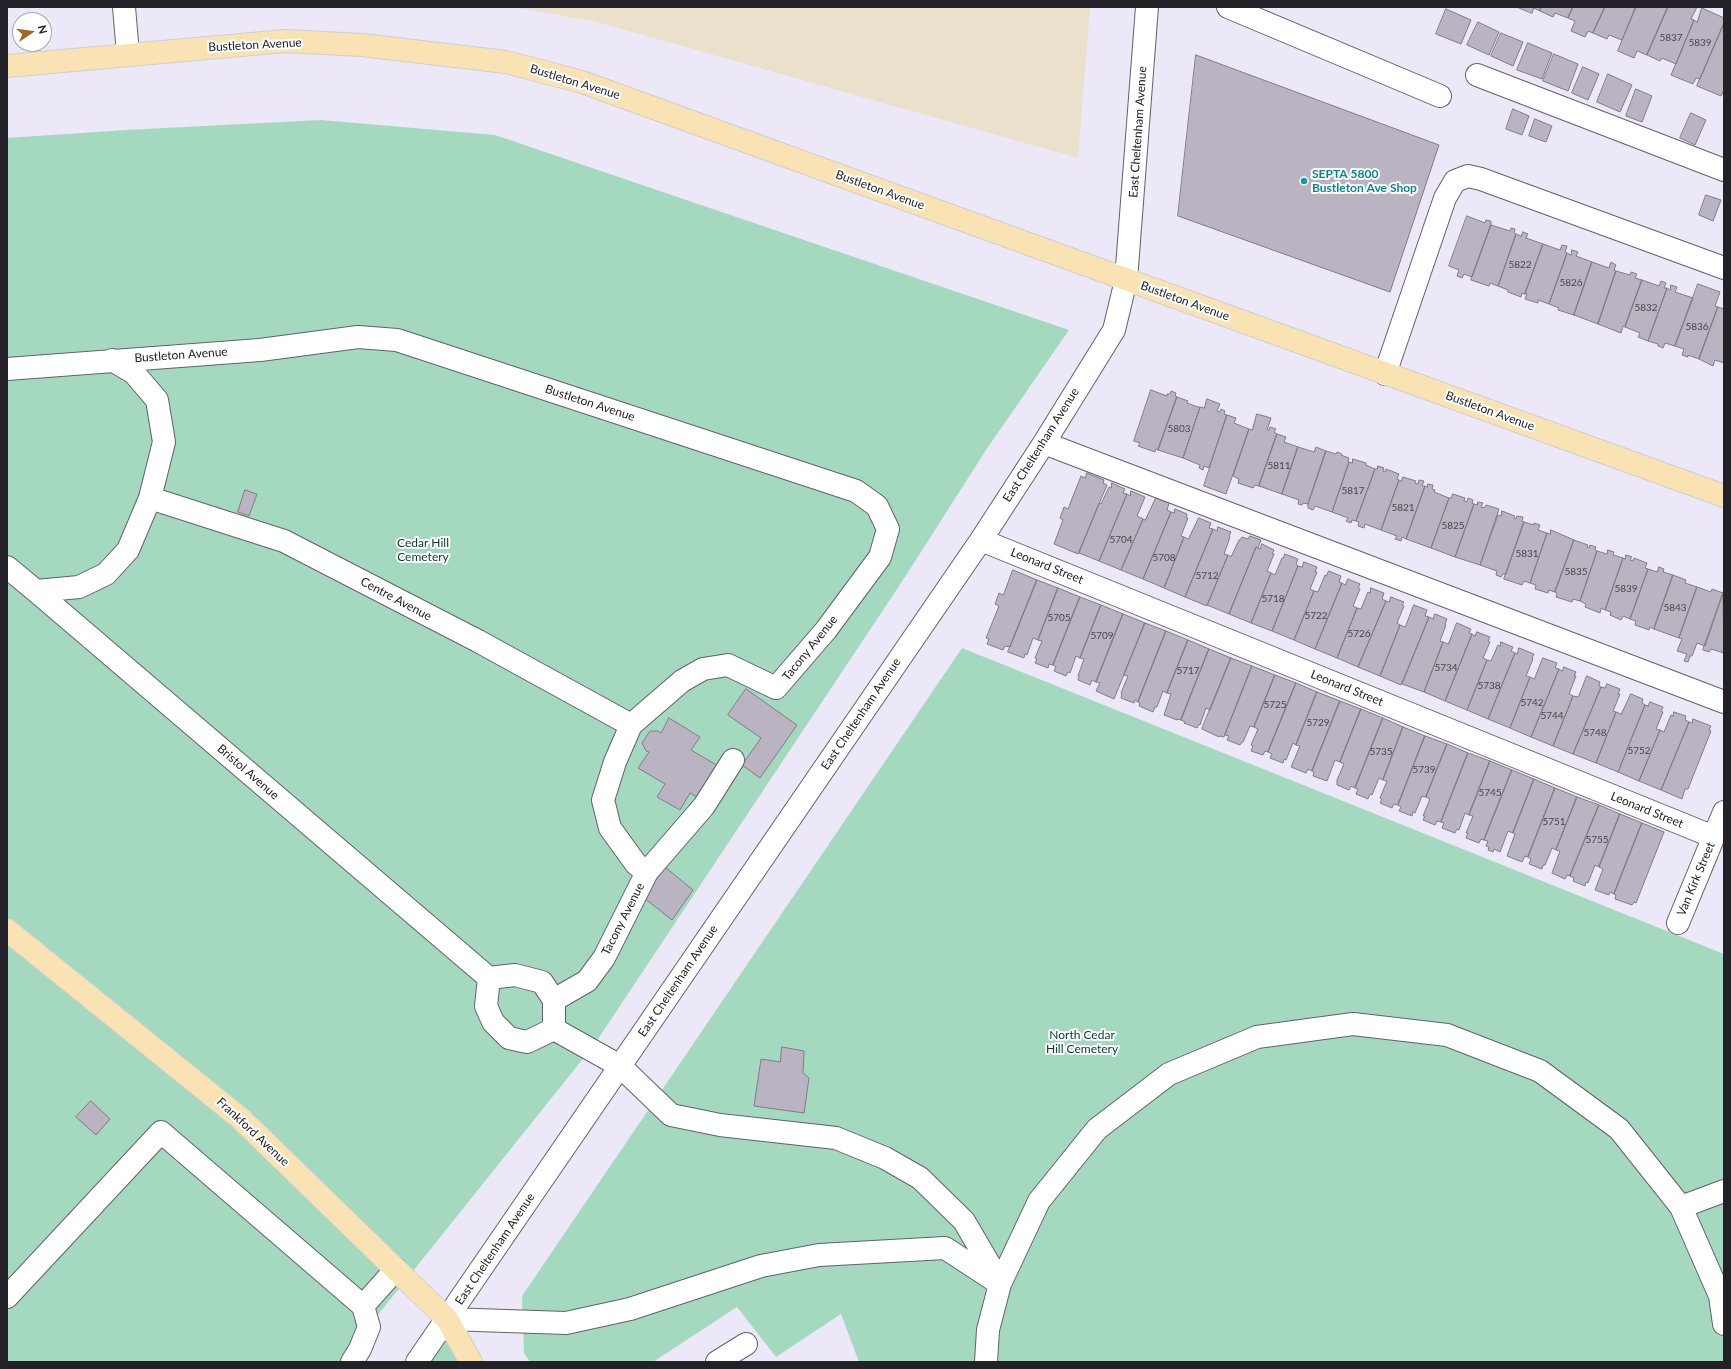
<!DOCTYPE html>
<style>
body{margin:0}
#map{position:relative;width:1731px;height:1369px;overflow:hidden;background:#ede8f7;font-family:Lato,sans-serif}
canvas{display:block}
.frame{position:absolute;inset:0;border:8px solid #232127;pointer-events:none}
.north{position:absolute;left:12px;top:12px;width:40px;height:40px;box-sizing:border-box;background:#fff;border:1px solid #a7a6a9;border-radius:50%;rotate:77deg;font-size:11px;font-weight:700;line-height:16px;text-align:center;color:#232127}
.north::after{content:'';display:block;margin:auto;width:14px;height:18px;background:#a26628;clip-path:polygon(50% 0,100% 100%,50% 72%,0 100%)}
</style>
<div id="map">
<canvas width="1731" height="1369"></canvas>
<div class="frame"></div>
<div class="north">N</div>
</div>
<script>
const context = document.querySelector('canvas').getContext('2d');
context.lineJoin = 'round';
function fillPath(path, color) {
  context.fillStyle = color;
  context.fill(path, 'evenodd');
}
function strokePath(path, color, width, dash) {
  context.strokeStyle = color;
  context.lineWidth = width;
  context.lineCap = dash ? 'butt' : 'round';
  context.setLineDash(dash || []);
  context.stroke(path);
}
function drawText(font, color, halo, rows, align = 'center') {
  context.font = font + ' Lato,sans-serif';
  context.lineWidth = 4;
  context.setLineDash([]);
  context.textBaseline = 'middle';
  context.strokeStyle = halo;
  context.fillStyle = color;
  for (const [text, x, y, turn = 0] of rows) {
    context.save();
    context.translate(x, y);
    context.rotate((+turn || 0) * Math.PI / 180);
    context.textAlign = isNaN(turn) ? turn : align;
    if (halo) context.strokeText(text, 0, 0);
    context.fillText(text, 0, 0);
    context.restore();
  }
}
fillPath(new Path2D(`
 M515,7h575l-12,151 -481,-136z`), '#eae0cb');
fillPath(new Path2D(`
 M321,120l174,15 574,195 -83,120 -81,127 -311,468 -237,296 -14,21h-336v-1224l119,-8z
 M962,648l762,306v408h-865l-18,-48 -65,43 -39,-50 -84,55h-123l-6,-9 -2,-57z
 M447,1319l24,43h-52z`), '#a4d9c0');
const building = new Path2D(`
 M1517,7h24l-1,4 -6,-3 -2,5z
 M1541,7h32l-5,11 -13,-5 -2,4 -13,-6z
 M1573,7h32l-12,26 -5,-2 -3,6 -14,-6 4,-10 -7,-3z
 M1605,7h31l-14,33 -13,-5 -2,4 -14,-6z
 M1636,7h32l-21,48 -10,-4 -3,7 -16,-7z
 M1668,7h29l-6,12 3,1 -18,44 -14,-6 -2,3 -13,-6z
 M1702,8l22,10v5l-24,56 -4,-1 -3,6 -22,-9 23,-55 3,2z
 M1446,9l25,11 -10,24 -25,-10z
 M1478,22l21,10 -10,23 -22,-10z
 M1724,23v67l-3,6 -24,-10z
 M1501,33l22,9 -10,24 -22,-10z
 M1528,43l24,10 -10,26 -25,-9z
 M1554,54l24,10 -10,27 -25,-10z
 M1196,55l243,90 -49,147 -212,-76z
 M1583,67l16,7 -11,26 -16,-7z
 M1608,74l24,11 -12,27 -23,-10z
 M1636,89l16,7 -10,26 -16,-6z
 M1513,109l16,7 -7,19 -16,-6z
 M1691,113l15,7 -11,25 -15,-7z
 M1535,119l17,7 -6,16 -17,-6z
 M1706,195l15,5 -8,21 -14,-6z
 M1467,216l18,7 1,-3 5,1v4l-19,52 -8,-3 -2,4 -5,-2 2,-6 -10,-4z
 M1491,225l19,6 1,-3 4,1 -1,4 2,1 -18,52 -8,-3 -1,3 -18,-6z
 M1523,232l5,2 -2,4 17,6 -18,50 -3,-1 -1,4 -13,-5v-2l-10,-4 18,-52 5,2z
 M1543,244l17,6 2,-5 5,1 -2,6 2,1 -18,51 -11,-4v3l-13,-4 2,-5h-2z
 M1572,250l6,2 -2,4 16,6 -18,53 -16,-5 1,-2 -10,-4 18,-51 4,2z
 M1592,262l17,6 2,-6 5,3 -2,5 2,1 -18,53 -24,-9z
 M1616,271l14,4 1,-3 6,2 -2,4 7,2 -17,47 -2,-1 -2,7 -23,-9z
 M1642,280l17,6 2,-5 5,2 -2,5h3l-19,53 -10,-4 2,-4 -15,-6z
 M1698,284l22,8 -5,14 3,1 -19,52 -11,-4v2l-6,-2 2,-6 -9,-3z
 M1671,285l6,2 -2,5 18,6 -18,48 -10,-3 -2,5 -5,-2v-2l-10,-3 19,-53 3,2z
 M1718,307l6,2v54l-9,-3 -2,6 -14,-7z
 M1151,390l16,6v-2h3l1,-3 5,2 -1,3 2,1 -19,53 -2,-1 -1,3 -17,-6 2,-3 -6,-2z
 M1177,397l11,4 -1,2 11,4h2l-17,51 -25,-8z
 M1207,399l13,5 -3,7 3,1 1,-3 4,2 -1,3 3,1 -18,53 -5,-2 -1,4 -4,-2 1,-3 -17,-7 17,-51 4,1z
 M1257,414l14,4 -4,12h2l1,-3 6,2 -2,3 3,2 -18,52 -4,-1 -2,3 -15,-5 1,-4 -6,-3 16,-47 3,1z
 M1227,415l9,3 -2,5 15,6 -23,65 -22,-8z
 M1277,434l9,3 -2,5 14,5 -16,47 -23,-8z
 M1298,447l16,5 2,-5 10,4 -18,53 -5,-1 -1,2 -4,-1 1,-4 -17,-6z
 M1326,451l10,3 1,-2 5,2 -1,1 8,3 -1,3 1,1 -17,50 -17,-6 -2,4 -5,-2v-4z
 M1353,459l13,4v2l9,4 -19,52 -4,-1 -1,3 -5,-2 2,-3 -16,-6 17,-50 3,1z
 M1378,466l6,2 -1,3 2,1 1,-3 13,5 -2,5 2,1 -18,50 -16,-6 -1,4 -6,-2 1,-4 -3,-1 19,-52h2z
 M1087,473l17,7 -1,3 4,2 -29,69 -24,-10 9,-24 -3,-2 4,-11 4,2 13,-33 4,2z
 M1403,477l13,4 -1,2 3,1 1,-4 5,1 -2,5h3l-19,53 -4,-2 -1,4 -6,-2 2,-3 -16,-6 18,-50 2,1z
 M1112,483l13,6 -2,4 4,1 -28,67 -20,-8 20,-50 2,1 8,-17 2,1z
 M1428,484l5,1 -1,4 3,1 -1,2 15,6 -18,50 -25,-9 19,-53 2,1z
 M245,490l12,4 -8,22 -11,-4z
 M1131,491l14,6 -8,19 6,3 -22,51 -22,-9 28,-67 3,2z
 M1453,494l12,4 -1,3 3,1 1,-4 5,2 -1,3 2,1 -19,53 -24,-9 18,-50h2z
 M1156,498l13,5 -2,7 4,2 -28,67 -22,-9 22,-51 2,1z
 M1478,502l5,1 -2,4 3,1 2,-3 13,4 -19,56 -25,-8 19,-53 3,1z
 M1175,509l12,5 -1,4h2l-7,18 3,1 -20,51 -21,-9 28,-67 3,1z
 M1502,511l13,5 -1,2 2,1 1,-3 6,1 -1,4 2,1 -18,52h-3l-2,3 -5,-2 1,-4 -17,-6 18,-50 3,1z
 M1199,518l12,5 -2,5 4,1 -28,68 -21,-9 20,-51 4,2z
 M1524,522l10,3v-2l6,2 -2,5 9,3 -17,50 -6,-2 -2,4 -18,-6z
 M1218,527l13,5 -2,4 1,1 -6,17 4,1 -21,51 -22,-9 28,-68 4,2z
 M1551,530l23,10 -19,52 -6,-2 -1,3 -13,-4 1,-4 -6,-2 17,-50 3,1z
 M1250,536l11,4 -3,8 -2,-1 -27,67 -22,-9 21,-50 3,2 8,-17h1l2,-3 6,2z
 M1574,540l14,5 -1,2 2,1 1,-3 6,2 -1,3 2,1 -17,50 -7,-2 -1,3 -16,-5 1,-4 -2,-1z
 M1262,544l12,6 -2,4h2l-7,17 4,2 -20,50 -22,-9 27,-67 4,2z
 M1608,550l6,2 -1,3 10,3 -18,52 -4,-2 -1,5 -15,-6 1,-3 -6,-3 17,-50 10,3z
 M1285,554l13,5 -2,5 2,2 -26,65 -21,-8 20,-50 4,2 7,-17h1z
 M1626,555l6,2 -2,3 3,1 1,-3 13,5 -2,5 3,1 -18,50 -7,-3 -2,4 -11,-5 1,-3 -6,-2 18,-52 2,1z
 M1304,562l13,5 -2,5h2l-7,17 4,2 -20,49 -22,-9 26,-65 4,1z
 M1659,567l5,2 -1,3 10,3 -19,54 -4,-2 -1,3 -14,-5 1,-4 -6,-2 18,-50 9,3z
 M1013,570l24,10 -27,67 -5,-1 -2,4 -16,-6 2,-5 -3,-1 13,-32 -4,-2 4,-11 4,2z
 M1329,571l12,5 -2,6 3,1 -27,66 -21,-9 20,-49 4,1 7,-17 1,1z
 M1673,575l13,5 -1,3 12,4 -18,51 -25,-9z
 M1348,579l12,5 -2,4 2,1 -7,17 4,2 -20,50 -22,-9 27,-66 3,2z
 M1037,580l21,8 -20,52 -5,-2 -6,17 -2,-1 -1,4 -16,-6z
 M1697,587l14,5 1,-3 11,4 -18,53 -8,-3 -5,13h-2l-2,6 -4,-1 3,-7 -10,-3 5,-12 -3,-1z
 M1058,588l22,9 -27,68 -4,-1 -1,4 -13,-5 2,-4 -2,-1 7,-17 -4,-1z
 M1371,588l13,5 -2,6 4,2 -28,66 -21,-9 20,-50 4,1 7,-17 2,1z
 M1723,593l1,60 -13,-4 -2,3 -6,-2z
 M1080,597l21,8 -21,53 -4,-2 -6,17 -2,-1 -2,4 -12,-5 2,-4 -3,-2z
 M1391,597l13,5 -2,3 2,1 -7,17 3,2 -20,51 -22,-9 28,-66 3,1z
 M1101,605l22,9 -27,68 -4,-2 -2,5 -12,-5 1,-4h-1l6,-17 -4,-1z
 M1414,605l13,5 -2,6 4,1 -28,68 -21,-9 20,-51 5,2z
 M1123,614l22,9 -31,76 -18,-8 4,-8 -4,-1z
 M1435,614l12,5 -2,5 1,1 -6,16 3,1 -19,50 -22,-8 27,-67 4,2z
 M1145,623l21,8 -28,71 -3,-2 -1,3 -13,-5 1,-4 -1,-1 7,-17 -4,-1z
 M1457,623l14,6 -2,4 3,1 -27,67 -21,-9 19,-50 5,2z
 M1166,631l22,9 -21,53 -4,-2 -6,16h-2l-2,5 -14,-6 1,-3 -2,-1z
 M1477,632l13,5 -2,4 2,1 -7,16 4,2 -20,50 -22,-9 27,-67 3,2z
 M1188,640l21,9 -28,71 -4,-1v1l-13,-5 7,-21 -4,-1z
 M1501,642l12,5 -2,4 4,2 -27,66 -21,-9 20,-50 4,1 7,-16 2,1z
 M1519,648l15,6 -2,4 1,1 -7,17 4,1 -20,51 -22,-9 27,-66 2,1z
 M1209,649l22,9 -21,52 -4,-2 -6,17 -1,-1 -2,4 -13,-5 1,-1 -4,-2z
 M1231,658l21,8 -28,71 -4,-1 -1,1 -17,-8z
 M1543,658l14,5 -2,5 4,1 -28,68 -21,-9 20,-51 4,2z
 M1252,666l23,9 -21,52 -4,-1 -7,16h-1l-2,3 -13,-5 2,-4 -4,-1z
 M1564,667l12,5 -2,4h2l-7,18 4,2 -20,50 -22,-9 28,-68 3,2z
 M1275,675l21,8 -28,69 -3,-1 -2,4 -12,-4 2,-5 -2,-1 7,-16 -4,-2z
 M1587,676l13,6 -1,4 2,1 -28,67 -20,-8 20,-50 5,1z
 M1296,683l21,9 -21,53 -3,-2 -7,17 -2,-1 -1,4 -13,-5 2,-4 -4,-2z
 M1607,684l13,5 -2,5h2l-7,17 3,1 -20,51 -23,-9 28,-67 4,1z
 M746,689l51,36 -37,53 -18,-13 19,-27 -33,-23z
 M1317,692l23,9 -28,70 -4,-2 -2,4 -15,-6 9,-21 -4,-1z
 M1631,694l12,5 -1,4 3,2 -27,67 -22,-9 20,-51 5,2z
 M1340,701l21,8 -21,53 -5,-2 -8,21 -14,-5 1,-4 -2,-1z
 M1650,702l13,5 -2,4 2,1 -7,17 4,1 -21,51 -21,-9 27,-67 3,1z
 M1361,709l22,9 -28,70 -4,-2 -2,4 -12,-5v-5l7,-16 -4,-2z
 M1674,712l12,4 -1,4 4,2 -28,68 -22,-9 21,-51 4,2 7,-17 2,1z
 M669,718l31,19 -9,13 29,17 -20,32 -10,-6 -10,17 -23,-13 8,-13 -27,-16 11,-16 -3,-1 -4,-8 8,-12h8l3,2z
 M1383,718l20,9 -20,53 -4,-2 -7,17 -2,-1 -2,5 -12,-5 2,-5 -3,-1z
 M1693,719l18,7 -2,4 2,1 -23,58h-3l-3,10 -21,-9 28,-68 3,1z
 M1403,727l22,9 -27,69 -4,-1 -2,4 -12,-5 2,-4 -2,-1 7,-17 -4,-1z
 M1425,736l22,8 -21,53 -4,-1 -7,17 -2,-1 -1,4 -13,-5 2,-4 -3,-2z
 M1447,744l21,9 -27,69 -4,-1 -2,4 -12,-5 2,-4h-2l7,-17 -4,-2z
 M1468,753l22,8 -21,54 -4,-2 -6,17 -2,-1 -2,4 -13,-5 2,-5 -3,-1z
 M1490,761l22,9 -28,70 -3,-1 -2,4 -13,-5 2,-5h-2l7,-17 -4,-1z
 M1512,770l22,9 -21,54 -5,-2 -8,21 -6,-3 -1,3 -5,-2 1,-3 -3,-1 2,-5 -4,-1z
 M1534,779l21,9 -27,69 -3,-1 -3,6 -15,-6 8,-22 -2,-1z
 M1555,788l22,9 -21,53 -4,-2 -7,17h-2l-1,4 -13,-5 2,-5 -3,-2z
 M1577,797l22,8 -29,71 -3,-1 -2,4 -13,-6 8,-22 -4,-1z
 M1599,805l21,9 -21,53 -4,-2 -7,18 -2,-1 -1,4 -12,-5 1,-3 -4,-2z
 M1620,814l22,9 -28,71 -4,-2 -1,3 -14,-5 8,-21 -4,-2z
 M1642,823l22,9 -28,71 -2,-1 -2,3 -17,-6 1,-4 -2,-1z
 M665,867l28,23 -21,30 -29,-23z
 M782,1047l22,4 -1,22 6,5 -5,35 -50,-7 7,-47 19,3z
 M91,1101l19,18 -14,16 -20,-18z`);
fillPath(building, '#bab3c1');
strokePath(building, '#817b88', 1);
const minor = new Path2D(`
 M124,7l4,47
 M1228,7l212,89
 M1477,75l247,95
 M7,369l253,-19 98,-13 39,3 459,151 21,15 11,23 -8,28 -54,73 -50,58 -48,-23 -25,4 -21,12 -51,44 -16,37 -12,38 7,28 26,36 11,8 -43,86 -17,23 -33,19
 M1385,374l60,-176 10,-17 13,-5 13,3 243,89
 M1044,443l680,259
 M150,498l134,43 194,100 153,84
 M981,540l733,297
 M7,567l29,24 453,387
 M36,591l43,-4 27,-13 22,-24 22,-52 14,-56 -7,-42 -23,-27 -22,-13
 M647,872l57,-66 29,-46
 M1678,923l46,-111
 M515,975l27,7 12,18v29l-27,13 -18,-4 -16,-16 -7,-16 3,-28z
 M554,1029l66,37 51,49 49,10 116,13 49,20 35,20 44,43 35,60
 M1681,1207l43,-16
 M7,1297l154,-165 202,174
 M447,1319l119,4 64,-14 131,-43 58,-11 126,-7 55,36
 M352,1362l8,-13 9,-22 -6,-21 33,-37
 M417,1362l564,-822 63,-97 70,-113 12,-50 21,-273
 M717,1362l29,-18
 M986,1362l2,-32 12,-46 39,-83 58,-72 72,-55 88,-37 96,-13 94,11 93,36 79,58 62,78 39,89 4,28`);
const major = new Path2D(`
 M7,66l278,-25 77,4 144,17 76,20 1142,414
 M7,930l233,188 207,201 24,43`);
strokePath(minor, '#64606d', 24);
strokePath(major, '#cfcecf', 24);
strokePath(minor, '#fff', 22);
strokePath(major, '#f9e3b5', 22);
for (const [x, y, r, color] of [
 [1304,181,4,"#0f9aa8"]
]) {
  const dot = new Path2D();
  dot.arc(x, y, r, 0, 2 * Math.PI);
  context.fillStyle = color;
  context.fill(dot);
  strokePath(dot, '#fff', 1.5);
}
drawText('10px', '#49464e', null, [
 ["5837",1671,38],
 ["5839",1700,43],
 ["5822",1520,265],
 ["5826",1571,283],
 ["5832",1646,308],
 ["5836",1697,327],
 ["5803",1179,429],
 ["5811",1279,466],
 ["5817",1353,491],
 ["5821",1403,508],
 ["5825",1453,526],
 ["5704",1121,540],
 ["5831",1527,554],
 ["5708",1164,558],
 ["5835",1576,572],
 ["5712",1207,576],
 ["5839",1626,589],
 ["5718",1273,599],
 ["5843",1675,608],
 ["5722",1316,616],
 ["5705",1059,618],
 ["5726",1359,634],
 ["5709",1102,636],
 ["5734",1446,668],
 ["5717",1188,671],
 ["5738",1489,686],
 ["5742",1532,703],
 ["5725",1275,705],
 ["5744",1552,716],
 ["5729",1318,723],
 ["5748",1595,733],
 ["5752",1639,751],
 ["5735",1381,752],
 ["5739",1424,770],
 ["5745",1490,793],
 ["5751",1554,822],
 ["5755",1597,840]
]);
drawText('12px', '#232127', '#fff', [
 ["Bustleton Avenue",255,45,-3],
 ["Bustleton Avenue",575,82,17],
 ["East Cheltenham Avenue",1138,132,-86],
 ["Bustleton Avenue",880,190,20],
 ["Bustleton Avenue",1185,301,20],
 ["Bustleton Avenue",181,355,-4],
 ["Bustleton Avenue",590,403,18],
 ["Bustleton Avenue",1490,411,20],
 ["East Cheltenham Avenue",1041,445,-58],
 ["Leonard Street",1047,566,22],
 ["Centre Avenue",396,599,28],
 ["Tacony Avenue",810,648,-51],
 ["Leonard Street",1347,688,22],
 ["East Cheltenham Avenue",861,714,-56],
 ["Bristol Avenue",248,772,41],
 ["Leonard Street",1647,810,22],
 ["Van Kirk Street",1696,879,-67],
 ["Tacony Avenue",623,919,-63],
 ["East Cheltenham Avenue",678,981,-56],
 ["Frankford Avenue",253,1132,43],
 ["East Cheltenham Avenue",495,1249,-56]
]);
drawText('bold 12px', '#0d838f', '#fff', [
 ["SEPTA 5800",1312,174],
 ["Bustleton Ave Shop",1312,188]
], 'left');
drawText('12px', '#073928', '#fff', [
 ["Cedar Hill",423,543],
 ["Cemetery",423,557],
 ["North Cedar",1082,1035],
 ["Hill Cemetery",1082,1049]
]);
</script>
